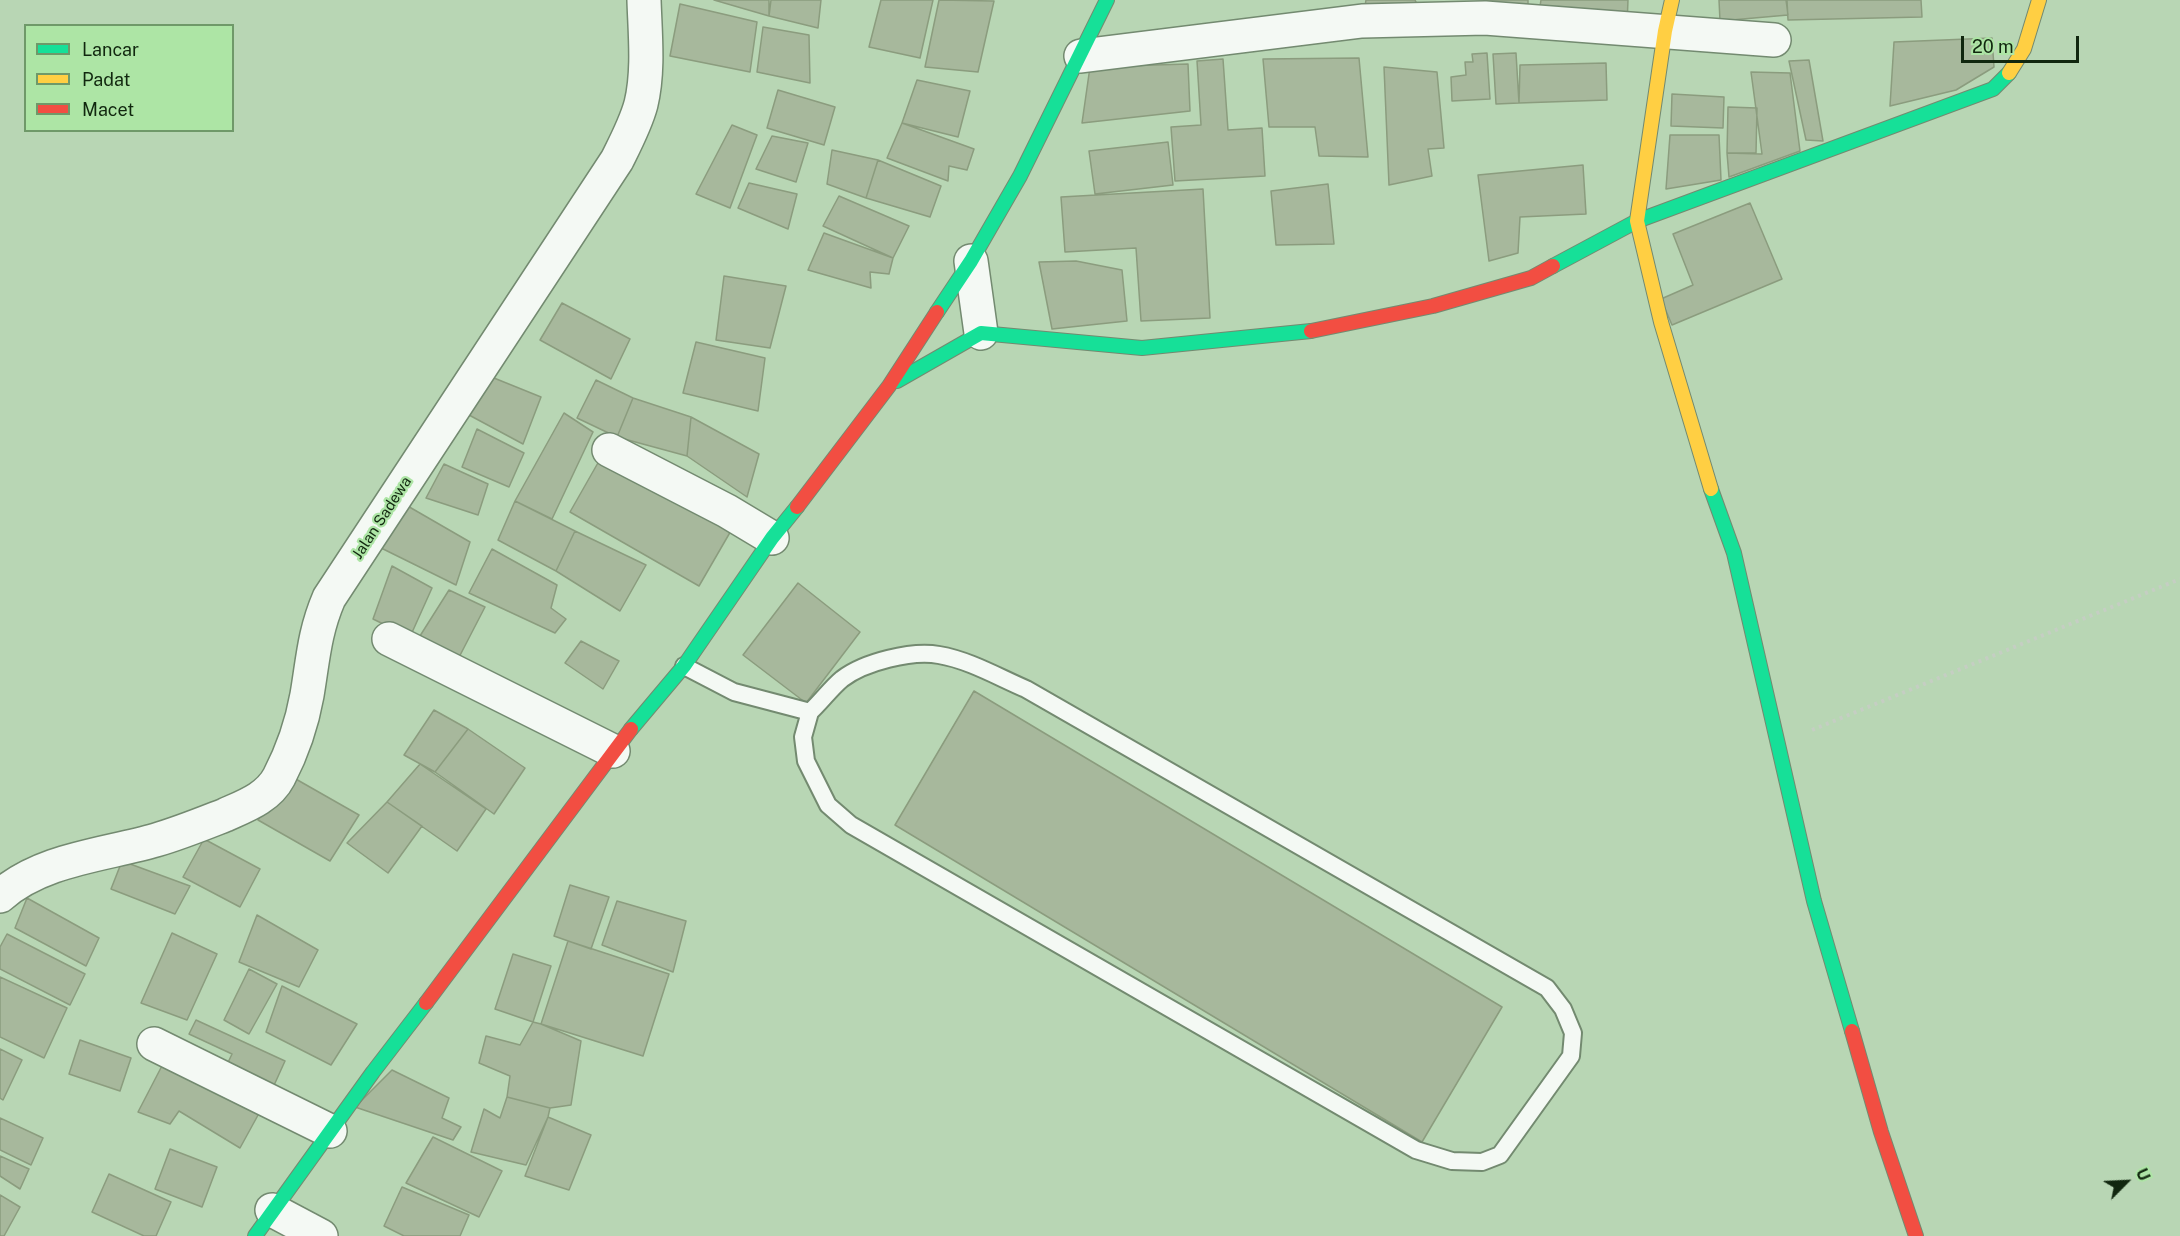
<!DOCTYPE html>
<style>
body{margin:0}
#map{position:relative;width:2180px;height:1236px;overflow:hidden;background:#b8d6b4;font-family:"Public Sans",sans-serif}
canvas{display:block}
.legend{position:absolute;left:24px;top:24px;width:210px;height:108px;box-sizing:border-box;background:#ade5a5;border:2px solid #6f9969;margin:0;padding:8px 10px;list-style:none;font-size:18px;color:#11270f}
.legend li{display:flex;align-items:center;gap:12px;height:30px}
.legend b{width:30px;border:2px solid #6f9969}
.north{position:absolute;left:2096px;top:1152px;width:60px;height:60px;-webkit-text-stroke:4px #ade5a5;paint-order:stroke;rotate:66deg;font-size:16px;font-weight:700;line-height:24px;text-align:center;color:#11270f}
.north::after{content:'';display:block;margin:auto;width:21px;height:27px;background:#11270f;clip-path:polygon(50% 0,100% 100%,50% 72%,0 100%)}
.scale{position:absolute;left:1961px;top:36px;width:118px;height:27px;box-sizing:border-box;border:3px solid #11270f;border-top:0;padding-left:8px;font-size:18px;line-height:21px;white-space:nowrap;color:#11270f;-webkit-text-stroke:4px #ade5a5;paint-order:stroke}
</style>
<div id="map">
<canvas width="2180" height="1236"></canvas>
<ul class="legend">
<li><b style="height:8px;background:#16e098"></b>Lancar</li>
<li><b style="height:8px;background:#ffcf43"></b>Padat</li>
<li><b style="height:8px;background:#f24e42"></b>Macet</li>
</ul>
<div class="north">U</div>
<div class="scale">20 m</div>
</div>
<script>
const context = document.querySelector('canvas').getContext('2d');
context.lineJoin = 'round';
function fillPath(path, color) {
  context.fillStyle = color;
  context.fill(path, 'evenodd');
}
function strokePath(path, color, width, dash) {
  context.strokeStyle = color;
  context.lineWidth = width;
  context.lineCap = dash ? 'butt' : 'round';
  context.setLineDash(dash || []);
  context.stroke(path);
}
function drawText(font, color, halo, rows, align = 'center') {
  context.font = font + ' "Public Sans",sans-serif';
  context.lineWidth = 4.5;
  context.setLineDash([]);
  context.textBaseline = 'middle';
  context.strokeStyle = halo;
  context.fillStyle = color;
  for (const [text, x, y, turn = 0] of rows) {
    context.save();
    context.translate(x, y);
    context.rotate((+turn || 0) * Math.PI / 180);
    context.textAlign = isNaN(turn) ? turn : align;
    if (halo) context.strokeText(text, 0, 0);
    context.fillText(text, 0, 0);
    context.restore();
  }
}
const building = new Path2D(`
 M714,0h55v16z
 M771,0h50l-3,28 -49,-12z
 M881,0h52l-13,58 -51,-11z
 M939,0l55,1 -16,71 -53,-5z
 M1366,0h49l2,4 -52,2z
 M1487,0h41v6l-41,3z
 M1541,0h87l-1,25 -89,-6z
 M1719,0h67l2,15 -68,6z
 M1787,0h134l1,17 -134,3z
 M680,4l77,18 -7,50 -80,-16z
 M763,27l46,8 1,48 -53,-11z
 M1992,38l2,29 -38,23 -66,16 4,-64z
 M1487,53l3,46 -38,2 -1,-24 15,-2 -1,-13h8l-1,-8z
 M1516,53l3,50 -23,1 -3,-50z
 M1359,58l9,99 -49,-1 -4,-29h-46l-6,-68z
 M1223,59l5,71 34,-2 3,48 -90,5 -4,-54 30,-2 -4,-64z
 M1809,60l14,81 -17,-1 -17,-79z
 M1606,63l1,37 -88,3 1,-38z
 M1188,64l2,47 -108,12 8,-56z
 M1384,67l53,5 7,76 -16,1 4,27 -43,9z
 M1751,72l39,1 10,78 -71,26 -2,-24 35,1z
 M917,80l53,11 -12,46 -56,-14z
 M778,90l57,17 -11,38 -57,-17z
 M1672,94l52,3 -1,31 -52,-2z
 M1728,107l29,1 -1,45h-29z
 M902,123l72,26 -7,21 -18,-4 -1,15 -61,-23z
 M732,125l25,10 -27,73 -34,-14z
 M1670,135h49l2,45 -55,9z
 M772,136l36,7 -12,39 -40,-13z
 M1168,142l5,43 -78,9 -6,-43z
 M832,150l46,10 -12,38 -39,-14z
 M878,160l63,26 -11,31 -64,-19z
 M1583,165l3,49 -66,3 -2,36 -29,8 -11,-86z
 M749,183l48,11 -9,35 -50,-21z
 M1328,184l6,60 -58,1 -5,-54z
 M1203,189l7,129 -69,3 -5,-73 -71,4 -4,-55z
 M839,196l70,30 -16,32 -70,-32z
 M1750,203l32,76 -110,46 -11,-26 32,-14 -20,-51z
 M824,233l69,25 -4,16 -19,-2 1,16 -63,-18z
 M1076,261l46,9 5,51 -75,8 -13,-67z
 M724,276l62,10 -16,62 -54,-8z
 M562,303l68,36 -19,40 -71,-39z
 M696,342l69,16 -7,53 -75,-18z
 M489,376l52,21 -18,47 -54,-29z
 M596,380l37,18 -16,39 -40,-19z
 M633,398l58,19 -4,39 -70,-19z
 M564,413l29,19 -41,87 -37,-18z
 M691,417l68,37 -12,43 -60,-41z
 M477,429l47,24 -15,34 -47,-20z
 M603,454l129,75 -33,57 -129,-74z
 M444,464l44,20 -10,31 -52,-17z
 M399,501l71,41 -14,43 -83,-41z
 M515,501l60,30 -19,40 -58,-31z
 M575,531l71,34 -26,46 -64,-40z
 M492,549l65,36 -6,23 15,11 -11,14 -86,-40z
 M392,566l40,22 -22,49 -37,-18z
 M798,583l62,49 -54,71 -63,-48z
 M449,590l36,17 -30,58 -42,-18z
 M581,641l38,20 -16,28 -38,-26z
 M974,691l528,316 -80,135 -527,-317z
 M434,710l34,19 -33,43 -31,-17z
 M468,729l57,39 -31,46 -59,-42z
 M420,764l66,45 -29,42 -70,-49z
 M287,774l72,41 -29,46 -72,-41z
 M387,802l35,24 -34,47 -41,-30z
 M204,839l56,30 -20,38 -57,-30z
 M122,861l68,25 -15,28 -64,-25z
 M570,885l39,12 -18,52 -37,-13z
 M27,898l72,40 -13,28 -71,-38z
 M617,901l69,20 -13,51 -71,-27z
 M257,915l61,35 -19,37 -60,-25z
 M172,933l45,21 -30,66 -46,-17z
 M7,934l78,40 -15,31 -70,-36v-22z
 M568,941l101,33 -26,82 -102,-32z
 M513,954l38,12 -18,56 -38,-13z
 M249,969l28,15 -28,50 -25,-14z
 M0,977l67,31 -23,50 -44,-21z
 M282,986l75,38 -26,41 -65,-33z
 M196,1020l89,41 -14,31 -47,-21 8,-17 -43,-20z
 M533,1022l8,2 40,17 -10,64 -21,3 -43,-11 3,-21 -31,-13 7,-27 34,9z
 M80,1040l51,18 -11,33 -51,-17z
 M0,1049l22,11 -19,40 -3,-2z
 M165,1060l98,46 -23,42 -61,-37 -9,13 -32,-12z
 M392,1070l57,28 -7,20 19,9 -8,13 -98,-33z
 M507,1097l43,11 -2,9 -22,48 -55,-13 13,-43 16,9z
 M548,1117l43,18 -22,55 -44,-14z
 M0,1118l43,20 -12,27 -31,-15z
 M433,1137l69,34 -23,46 -73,-34z
 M170,1149l47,18 -15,40 -47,-18z
 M0,1156l29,13 -9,20 -20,-13z
 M109,1174l62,28 -15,34h-12l-52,-24z
 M402,1187l67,28 -9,21h-56l-20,-10z
 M0,1195l20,12 -16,29h-4z`);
fillPath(building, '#a7b89c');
strokePath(building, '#8b9c7e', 1.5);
const lane = new Path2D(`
 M684,666l50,26 76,20 -7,25 3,24 22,44 23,20 565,325 36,11 30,1 18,-7 71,-99 2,-23 -10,-24 -16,-21 -521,-299c-28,-12 -57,-29 -87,-34 -27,-5 -75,7 -97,24 -11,9 -21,23 -32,33`);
const street = new Path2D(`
 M1081,56l281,-35 123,-3 289,22
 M971,261l10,72
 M609,450l118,61 45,27
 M389,639l224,112
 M0,896c42,-37 104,-41 156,-56 24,-7 46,-16 69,-25 20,-9 43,-17 54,-38 13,-25 23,-54 28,-82 6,-35 7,-62 22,-97l288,-438c9,-18 19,-37 24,-56 8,-33 4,-71 3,-104
 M154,1044l176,87
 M272,1210l49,26`);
const fast = new Path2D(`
 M1553,266l84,-45 356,-132 16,-16
 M937,312l34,-51 49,-85 87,-176
 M897,381l84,-48 161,15 169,-17
 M1711,489l23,64 80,348 38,130
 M631,729l53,-63 88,-128 25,-31
 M255,1236l118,-164 53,-69`);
const slow = new Path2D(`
 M1672,0l-7,31 -28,190 24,101 50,167
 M2009,73l15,-24 15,-49`);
const jam = new Path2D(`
 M1311,331l122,-25 98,-28 22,-12
 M797,507l92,-121 48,-74
 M426,1003l205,-274
 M1852,1031l29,101 35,104`);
strokePath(lane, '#738a70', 20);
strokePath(street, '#738a70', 36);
strokePath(fast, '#738a70', 16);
strokePath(slow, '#738a70', 16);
strokePath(jam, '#738a70', 16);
strokePath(new Path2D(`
 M1812,730l368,-151`), '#c5cec3', 4, [3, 4.5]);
strokePath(lane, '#f4f9f4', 16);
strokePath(street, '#f4f9f4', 33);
strokePath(fast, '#16e098', 14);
strokePath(slow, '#ffcf43', 14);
strokePath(jam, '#f24e42', 14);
drawText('15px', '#11270f', '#ade5a5', [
 ["Jalan Sadewa",382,518,-57]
]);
</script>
